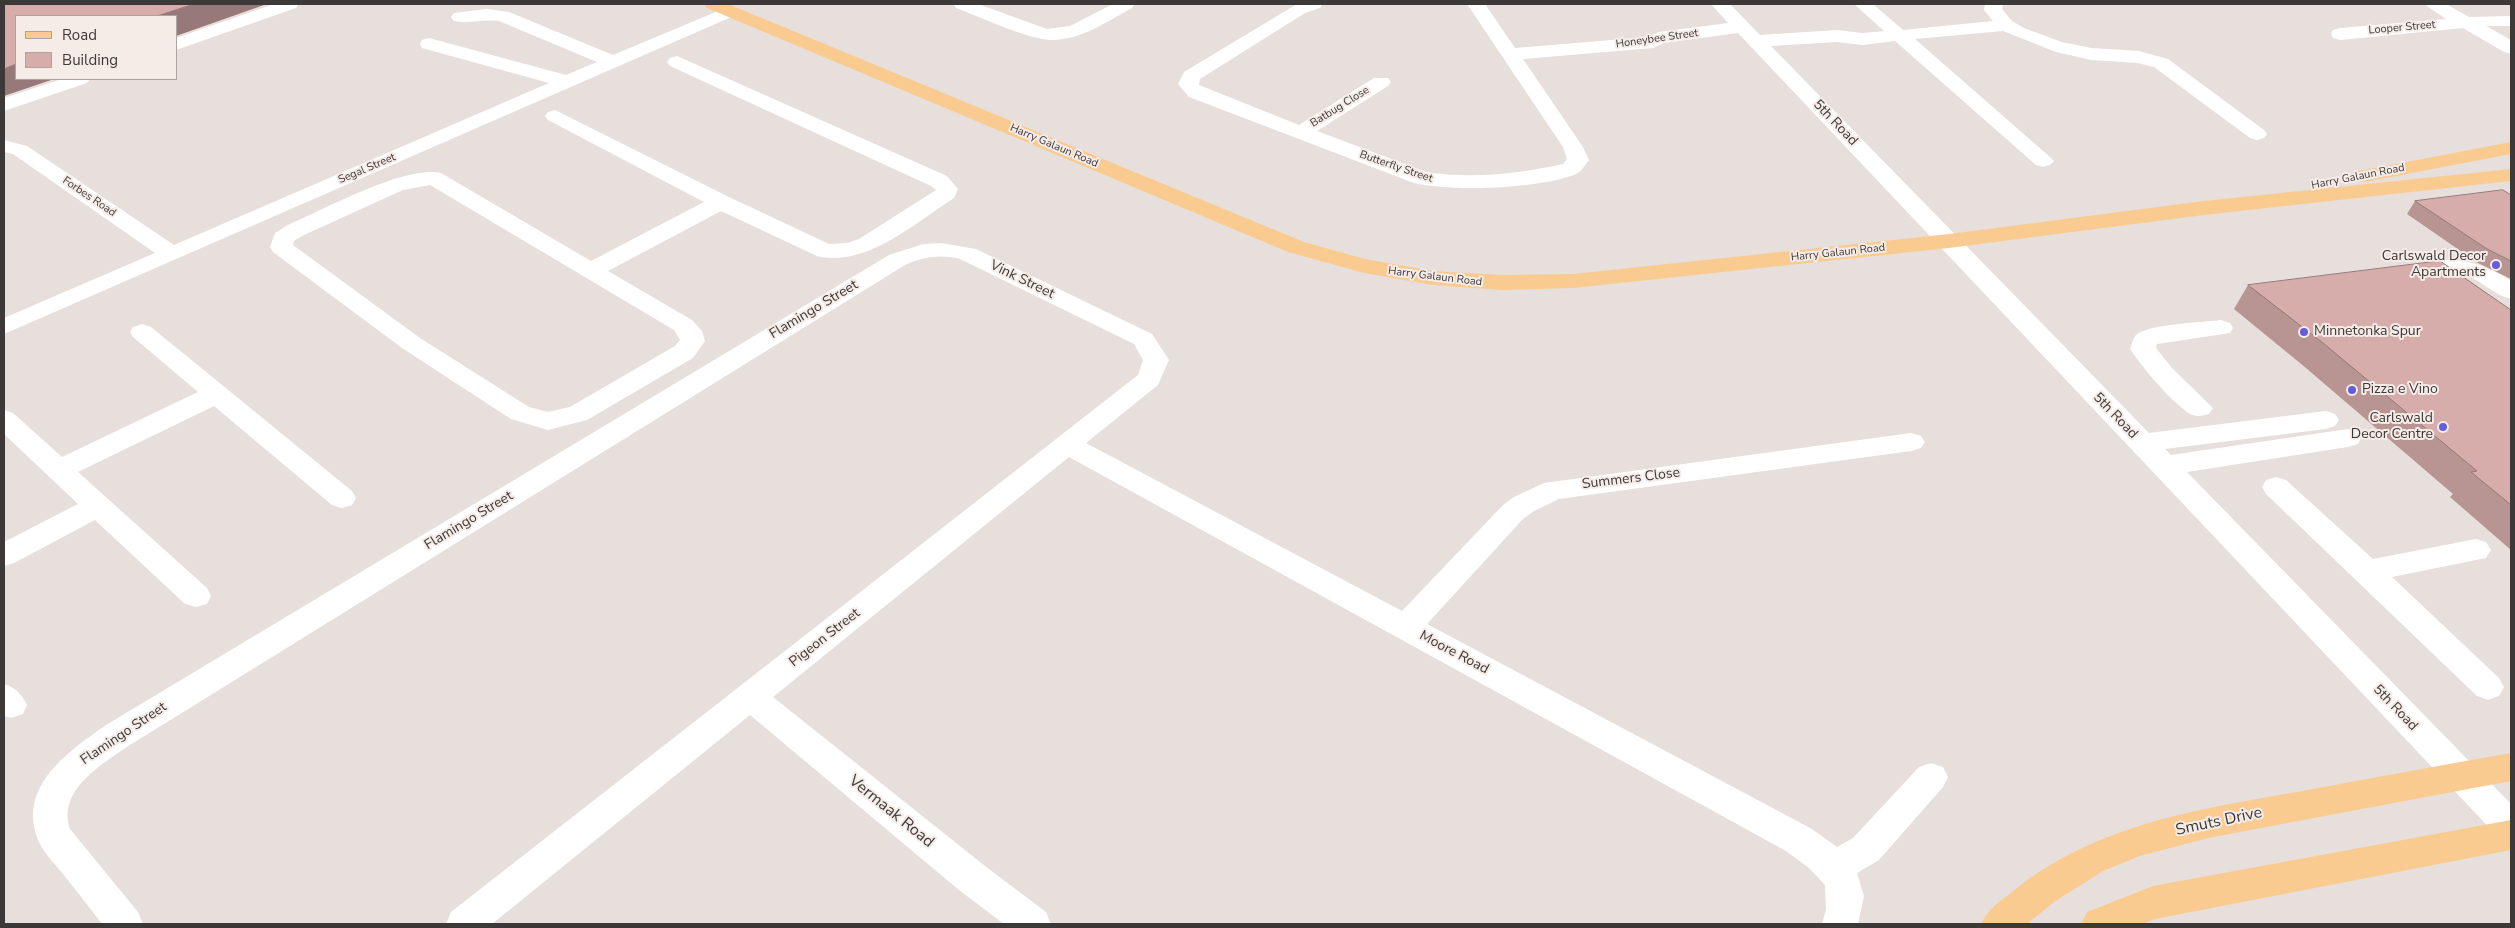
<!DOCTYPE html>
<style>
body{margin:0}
#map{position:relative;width:2515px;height:928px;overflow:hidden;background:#e7dfdb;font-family:"Nunito Sans",sans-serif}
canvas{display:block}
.frame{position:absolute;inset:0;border:5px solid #3d3938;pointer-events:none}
.legend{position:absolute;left:15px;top:15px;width:162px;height:65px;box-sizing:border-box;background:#f5ece8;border:1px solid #aba4a2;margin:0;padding:6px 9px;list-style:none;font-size:15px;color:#3d3938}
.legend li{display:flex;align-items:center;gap:10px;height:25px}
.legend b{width:25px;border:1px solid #aba4a2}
</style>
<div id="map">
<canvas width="2515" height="928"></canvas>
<div class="frame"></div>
<ul class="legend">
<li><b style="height:6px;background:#facb91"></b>Road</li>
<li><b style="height:14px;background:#d6adab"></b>Building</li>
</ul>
</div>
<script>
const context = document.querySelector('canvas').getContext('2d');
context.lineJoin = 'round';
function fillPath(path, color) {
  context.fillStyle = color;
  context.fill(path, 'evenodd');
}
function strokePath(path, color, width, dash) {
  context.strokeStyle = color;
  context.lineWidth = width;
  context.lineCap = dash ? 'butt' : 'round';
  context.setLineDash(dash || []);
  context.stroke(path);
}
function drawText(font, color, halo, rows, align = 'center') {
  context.font = font + ' "Nunito Sans",sans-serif';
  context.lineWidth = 4;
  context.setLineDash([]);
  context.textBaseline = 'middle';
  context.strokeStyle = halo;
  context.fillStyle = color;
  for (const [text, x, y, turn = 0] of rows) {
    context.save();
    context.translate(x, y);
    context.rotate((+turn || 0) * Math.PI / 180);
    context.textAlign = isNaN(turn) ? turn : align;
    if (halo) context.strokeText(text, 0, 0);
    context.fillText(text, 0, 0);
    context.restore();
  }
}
fillPath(new Path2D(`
 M274,4h25l-3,4 -120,42v-12z
 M953,4h25l69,25 23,-3 43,-22h22l-3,4c-24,13 -49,31 -78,32 -24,1 -73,-23 -98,-32z
 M1297,4h26l-3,4 -15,5 -105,66 -1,6 100,40 75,-47h14l3,4 -3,4 -71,45 109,41c45,7 92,2 137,-8l4,-5 -4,-12 -96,-143h18l30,44 133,-11 11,-5 69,-9 -17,-19h19l30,31 77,-5 26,3 21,-2 -30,-27h19l30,26 90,-9 -9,-11 1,-6h18l-1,5 10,12 12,7 38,14 29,6 48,3 29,8 96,71 3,4 -3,4 -7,2 -7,-2 -96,-71 -16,-4 -47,-3 -35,-8 -53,-21 -88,8 135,118 4,4 -4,4 -7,2 -7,-2 -141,-124 -32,4 -26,-3 -66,4 378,387 177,-22 9,3 4,6 -4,6 -9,3 -161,20 6,6 177,-26 10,3 3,6 -3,6 -10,3 -161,25 324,332v38l-12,-4 -761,-805 -74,10 -11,5 -130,11 60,88 6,13c-4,5 -8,12 -13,14 -36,15 -124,18 -162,9l-225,-86 -11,-13 6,-12z
 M2424,4h22l23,13 42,-1v10h-25l25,14v14l-7,-2 -41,-24 -123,12 -7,-2 -2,-4 2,-4 7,-2 106,-9z
 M730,6l6,1 3,4 -3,4 -732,319v-16l151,-65 -142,-99 -9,-2v-12l23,6 147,99 375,-162 -127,-35 -2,-4 2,-4 7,-2 137,37 31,-13 -98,-41c-15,-2 -31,3 -45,0l-3,-4 3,-4 33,-4 22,3 104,43z
 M677,56l270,120 11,13 -4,9c-39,25 -88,70 -137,58l-96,-45 -113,60 84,49 10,11 3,10 -12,17 -106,62 -39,10 -37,-11 -109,-71 -129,-96 -3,-5 5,-14 13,-8c35,-15 117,-60 153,-52l150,88 113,-59 -156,-82 -3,-4 3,-4 7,-2 174,87 100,47 18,-1 12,-4 77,-49 -5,-4 -261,-120 -3,-4 3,-4zM430,185l244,145 6,10 -5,6 -105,61 -22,5 -19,-5 -109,-69 -127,-93 1,-4 10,-6 99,-45z
 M62,79h28l-3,4 -83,28v-13z
 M941,243l35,6 176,85 17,26 -11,25 -72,58 316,168 101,-106 11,-8 30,-14 367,-50 10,3 4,6 -4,6 -10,3 -352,48 -25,12 -11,8 -96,105 385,205 25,18 16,-9 66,-71 12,-4 12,4 5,10 -5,10 -64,73 -22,13 7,23 -6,28h-36l4,-15 -1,-24 -16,-17 -23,-17 -717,-394 -296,240 212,169 61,46 5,12h-47l-45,-34 -209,-175 -258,209h-46l5,-12 687,-537 5,-15 -9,-16 -174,-85c-20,-5 -37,-2 -55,6l-775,480c-28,19 -73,45 -60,84l68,83 5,12h-41c-13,-17 -26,-34 -40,-51 -7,-9 -15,-17 -21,-27 -28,-56 25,-93 65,-121l783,-470 34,-11z
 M2441,260c27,-1 48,6 70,21v18c-17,-4 -29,-18 -45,-24 -15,-5 -32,2 -47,-2l-4,-5 4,-5z
 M2221,320l9,3 3,5 -3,5 -73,11 -1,4 16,20 41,40 -4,6c-6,2 -13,3 -19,0 -20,-13 -47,-46 -60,-65 2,-5 3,-11 6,-14 12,-11 68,-13 85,-15z
 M142,324l9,3 201,164 4,7 -4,7 -10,3 -10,-3 -118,-99 -136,66 129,116 4,8 -4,8 -11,3 -11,-3 -90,-84 -81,43 -10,3v-24l74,-38 -74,-70v-24l9,3 49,44 136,-65 -65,-55 -3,-5 3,-5z
 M2276,477l10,3 87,79 103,-20 10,3 5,8 -5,8 -94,19 107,101 5,9 -5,9 -11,4 -11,-4 -211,-202 -4,-7 4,-7z
 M4,684c12,4 17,9 23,21l-4,9 -12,4 -7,-2z`), '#fff');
fillPath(new Path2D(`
 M704,4h24l576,238 61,17 68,12 69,4 71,-1 376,-40 255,-33 307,-32v12l-307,34 -255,33 -376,40 -71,2 -69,-5 -69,-12 -76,-21 -581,-244z
 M2511,142v12l-146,28 -8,-1 -3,-5 3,-5 8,-1z
 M2511,753v28l-303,57 -68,18 -37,15 -49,31 -27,22h-46c7,-15 18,-22 31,-32 83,-68 188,-83 290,-101 70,-13 139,-26 209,-38z
 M2511,820v30l-356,69 -12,5h-62l6,-12 66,-26z`), '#facb91');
fillPath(new Path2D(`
 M2511,195v84l-33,-16 -71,-49 8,-13z
 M2248,285l263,25v240l-61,-53 3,-3 -147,-126 -72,-59z`), '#b89593');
fillPath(new Path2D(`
 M194,4h69l1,1 -88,31v-20h-19z
 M16,64v15h38l-50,17v-27z`), '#967978');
const building = new Path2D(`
 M4,4h190l-37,12h-141v48l-12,5z
 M2503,190l8,5v66l-24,-12 -72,-48z
 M2440,261l71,49v195l-40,-33 6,-1 -154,-128 -75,-58z`);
fillPath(building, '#d6adab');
strokePath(building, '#967978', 1);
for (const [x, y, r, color] of [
 [2496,265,5,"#665ed8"],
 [2304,332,5,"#665ed8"],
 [2352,390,5,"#665ed8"],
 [2443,427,5,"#665ed8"]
]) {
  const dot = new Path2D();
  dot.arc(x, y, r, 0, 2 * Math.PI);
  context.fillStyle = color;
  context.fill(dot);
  strokePath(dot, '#f5ece8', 2);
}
drawText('11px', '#3d3938', '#f5ece8', [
 ["Looper Street",2402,28,-5],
 ["Honeybee Street",1657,39,-8],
 ["Batbug Close",1340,107,-32],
 ["Harry Galaun Road",1054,146,23],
 ["Butterfly Street",1396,167,19],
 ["Segal Street",367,169,-23],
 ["Harry Galaun Road",2358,177,-11],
 ["Forbes Road",89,197,34],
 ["Harry Galaun Road",1838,253,-6],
 ["Harry Galaun Road",1435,277,7]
]);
drawText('14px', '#3d3938', '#f5ece8', [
 ["5th Road",1835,123,46],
 ["Vink Street",1022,280,26],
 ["Flamingo Street",814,310,-31],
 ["5th Road",2115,416,46],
 ["Summers Close",1631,479,-7],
 ["Flamingo Street",469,521,-31],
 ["Pigeon Street",825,638,-38],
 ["Moore Road",1454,653,28],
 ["5th Road",2395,708,46],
 ["Flamingo Street",124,734,-34]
]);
drawText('14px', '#3d3938', '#f5ece8', [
 ["Carlswald Decor",2486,257],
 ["Apartments",2486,273],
 ["Minnetonka Spur",2314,332,"left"],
 ["Pizza e Vino",2362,390,"left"],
 ["Carlswald",2433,419],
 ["Decor Centre",2433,435]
], 'right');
drawText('16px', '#3d3938', '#f5ece8', [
 ["Vermaak Road",891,812,39],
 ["Smuts Drive",2219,822,-12]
]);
</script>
